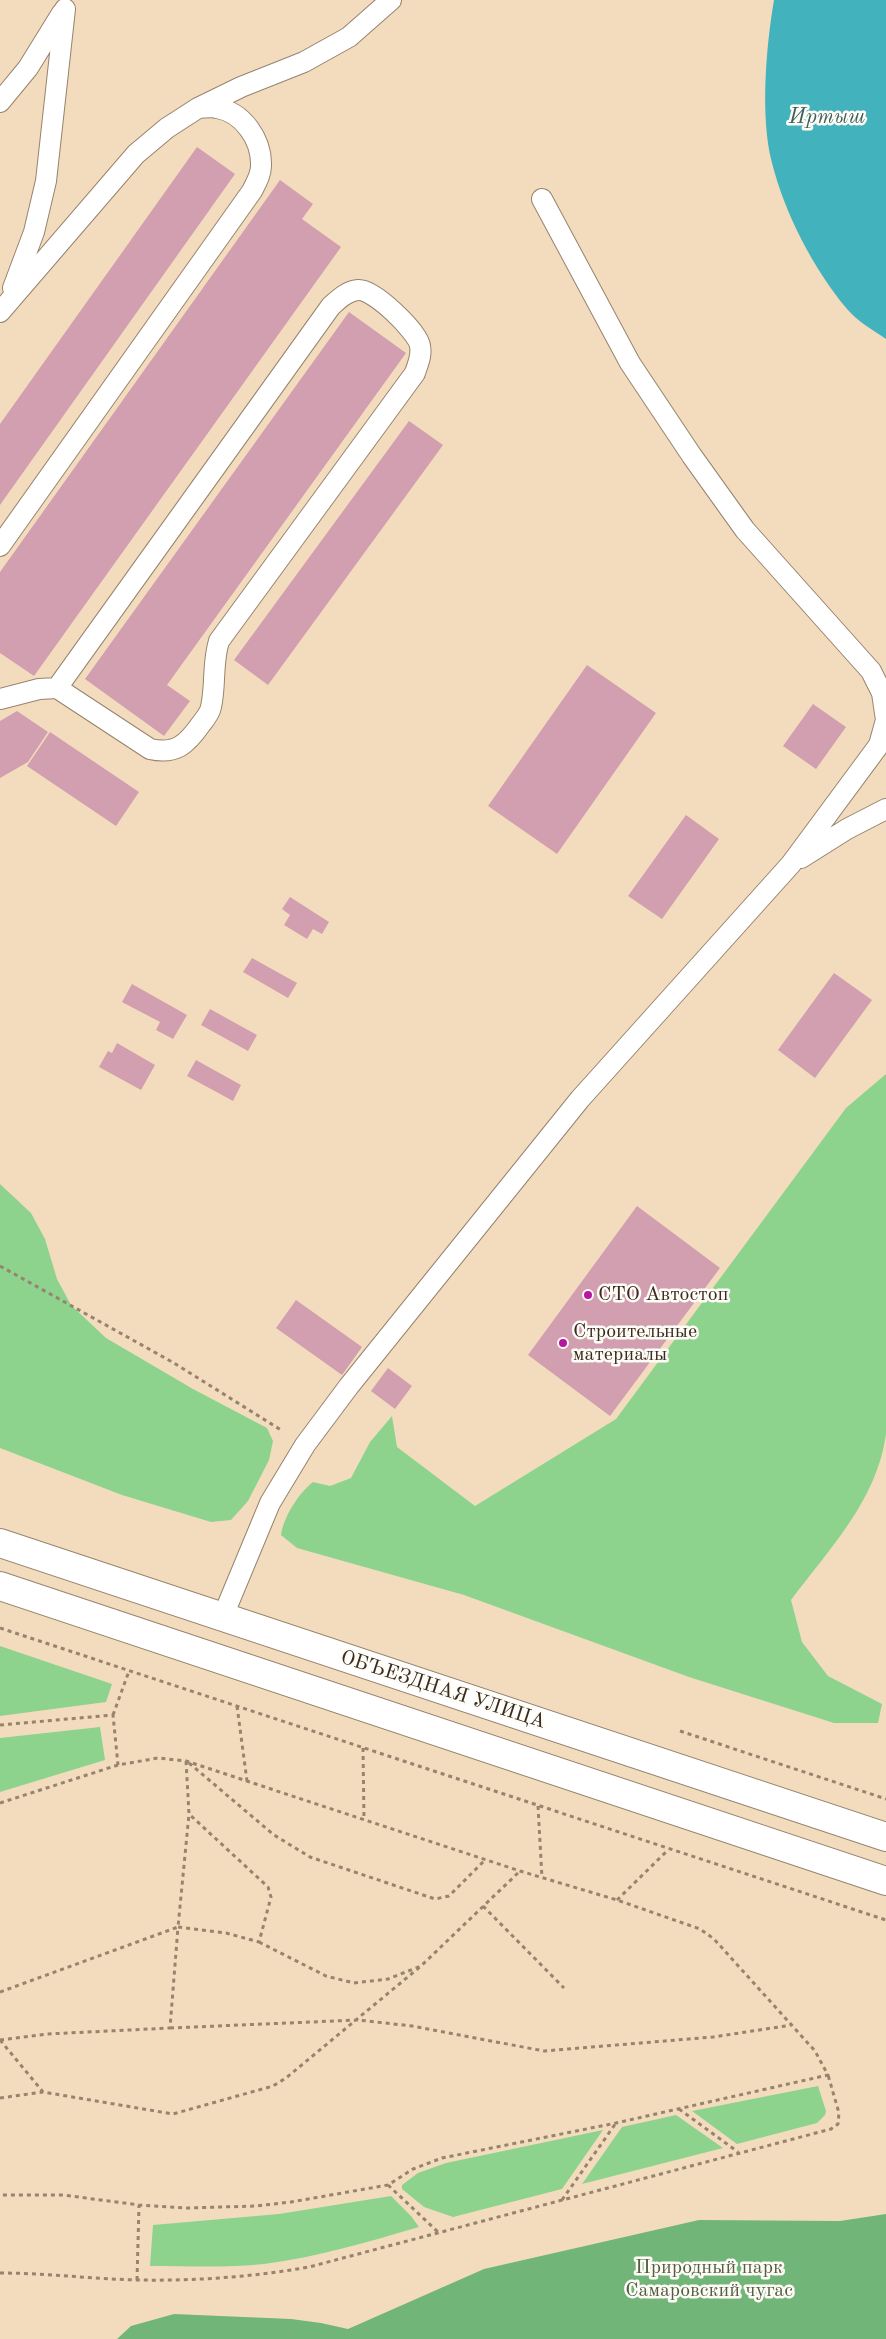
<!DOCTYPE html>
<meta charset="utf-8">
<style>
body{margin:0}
canvas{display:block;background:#f3dcbd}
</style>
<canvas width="886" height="2339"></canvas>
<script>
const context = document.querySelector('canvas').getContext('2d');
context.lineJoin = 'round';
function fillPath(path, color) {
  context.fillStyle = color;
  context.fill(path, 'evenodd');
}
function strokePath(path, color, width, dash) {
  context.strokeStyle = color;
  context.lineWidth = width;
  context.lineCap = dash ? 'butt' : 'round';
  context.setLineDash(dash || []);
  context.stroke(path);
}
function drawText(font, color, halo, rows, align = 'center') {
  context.font = font + ' "Old Standard TT",serif';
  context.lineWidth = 5;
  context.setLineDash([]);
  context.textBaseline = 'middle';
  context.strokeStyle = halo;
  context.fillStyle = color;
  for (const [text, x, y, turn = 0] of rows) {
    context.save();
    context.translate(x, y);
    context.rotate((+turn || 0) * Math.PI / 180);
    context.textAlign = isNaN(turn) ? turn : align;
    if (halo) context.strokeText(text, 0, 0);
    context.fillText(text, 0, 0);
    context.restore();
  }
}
fillPath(new Path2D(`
 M886,1074v360c-9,66 -56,114 -95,166l11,42 26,34 54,28 -4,19h-44l-145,-46 -225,-82 -167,-47 -16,-13c3,-19 17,-41 32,-53l17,4 21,-8 19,-36 22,-26 5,31 78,59 141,-87 230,-311z
 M0,1184l31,29 14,26 12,40 14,26 35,33 87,51 74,39 6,13 -4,19 -21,41 -17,19 -20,2 -89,-27 -122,-47z
 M0,1646l112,38 -6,18 -106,14z
 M100,1727l5,33 -105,32v-54z
 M818,2086l8,25 -1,4 -8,8 -80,21 -45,-33z
 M676,2115l47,33 -141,36 40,-57z
 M603,2130l-41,59 -109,28 -29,-10 -22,-18v-4l16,-12 28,-10z
 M391,2196l20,20 8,11c-51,15 -102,30 -155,37 -38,4 -77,2 -114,2l3,-41 126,-11z`), '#8dd38e');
fillPath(new Path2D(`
 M886,2214v125h-769l14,-13 43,-12 117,5 30,4 27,6 136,-60 215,-49 141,1z`), '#72b579');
fillPath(new Path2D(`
 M774,0h112v339c-13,-9 -29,-18 -39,-30 -34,-41 -62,-95 -75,-146 -12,-46 -6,-116 2,-163z`), '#42b2bc');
fillPath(new Path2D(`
 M197,147l38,27 -235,331v-81z
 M280,180l33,24 -11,15 39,28 -307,429 -34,-23v-81z
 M349,312l57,41 -239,332 23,16 -26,35 -79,-57z
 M409,421l34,24 -175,240 -34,-25z
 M587,665l69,48 -99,141 -69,-48z
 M813,704l33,23 -30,42 -33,-23z
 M17,711l31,21 -20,30 -28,16v-57z
 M50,732l89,60 -23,34 -89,-60z
 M686,815l33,24 -57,80 -34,-23z
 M290,897l39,25 -7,12 -9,-5 -6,10 -23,-14 6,-10 -8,-6z
 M252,958l45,25 -9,15 -45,-26z
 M834,973l38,27 -57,78 -37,-28z
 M132,984l55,31 -14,24 -17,-9 4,-8 -38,-20z
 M210,1009l47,26 -9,16 -47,-26z
 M117,1043l38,22 -14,25 -42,-23 9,-16 4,2z
 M196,1060l45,25 -8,16 -46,-25z
 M637,1206l83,62 -110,148 -82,-61z
 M296,1300l66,47 -20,28 -66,-47z
 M388,1368l24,18 -17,23 -24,-18z`), '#d19faf');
const lane = new Path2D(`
 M0,102l28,-34 34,-55
 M13,288l21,-56 12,-51 19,-172
 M0,312l136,-158 31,-26 31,-20 43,-21 63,-25 45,-25 42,-37
 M0,546l252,-355c4,-8 9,-16 9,-25 1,-26 -18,-54 -44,-58 -6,-2 -13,0 -19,0
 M0,699l39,-10 18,-1 93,61c26,6 37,-5 51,-25 4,-5 9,-11 10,-17 5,-22 1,-44 8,-66l196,-268c3,-10 7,-17 5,-27 -2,-14 -47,-58 -62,-56 -11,1 -19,9 -27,16l-274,382
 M801,858l46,-29 39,-20
 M223,1616l47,-113 35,-58 44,-59 231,-287 211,-235 88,-119 7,-25 -4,-27 -11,-22 -126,-141 -53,-74 -62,-93 -88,-164`);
const primary = new Path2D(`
 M0,1543l886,294
 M0,1586l886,295`);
strokePath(lane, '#97836e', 22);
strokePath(primary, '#97836e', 30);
strokePath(new Path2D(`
 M0,1266l174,97 107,67
 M0,1628l886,292
 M237,1706l10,75
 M113,1715l16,-44
 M0,1725l113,-10 5,50
 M680,1731l206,68
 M363,1748l1,72
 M189,1763l85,72 36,22 125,42 14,-3 36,-36
 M0,1803l118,-38 40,-7 28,3 334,110 97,29 83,29 14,10 101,112 13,24 -212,48 -174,35 -29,11 -25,16 -97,17 -35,4 -69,2 -48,-3 -76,-10h-63
 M538,1806l4,72
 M617,1900l51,-50
 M483,1906l81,82
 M259,1942l67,34 28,7 34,-4 33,-13 99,-95
 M0,1992l178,-65 11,-113 -3,-53
 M170,2028l188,-8 54,6 132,25 169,-14 79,-12
 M0,2040l47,-6 123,-6 8,-101 48,6 33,9 12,-45 -3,-10 -79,-73
 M0,2040l43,52 130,22 100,-28 13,-8 135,-112
 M0,2098l43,-6
 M679,2109l59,43
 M388,2185l50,47
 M562,2200l54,-77
 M0,2273c46,0 92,6 138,7 57,1 114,-3 171,-13l522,-138 7,-5 1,-11 -11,-38
 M137,2280l2,-75`), '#97836e', 3, [4, 4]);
strokePath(lane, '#fff', 20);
strokePath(primary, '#fff', 28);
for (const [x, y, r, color] of [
 [588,1295,5,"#b5179e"],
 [563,1343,5,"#b5179e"]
]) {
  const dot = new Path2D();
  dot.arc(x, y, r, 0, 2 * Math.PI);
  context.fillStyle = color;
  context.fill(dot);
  strokePath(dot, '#fdfcf7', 2);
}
drawText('20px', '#3b2a1e', '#fdfcf7', [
 ["СТО Автостоп",598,1295],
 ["Строительные",573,1332],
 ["материалы",573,1355]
], 'left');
drawText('20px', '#3b2a1e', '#fdfcf7', [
 ["ОБЪЕЗДНАЯ УЛИЦА",443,1690,18]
]);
drawText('20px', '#545d40', '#fdfcf7', [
 ["Природный парк",709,2268],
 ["Самаровский чугас",709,2291]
]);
drawText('italic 21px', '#3e605d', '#fdfcf7', [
 ["Иртыш",827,117]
]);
</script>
